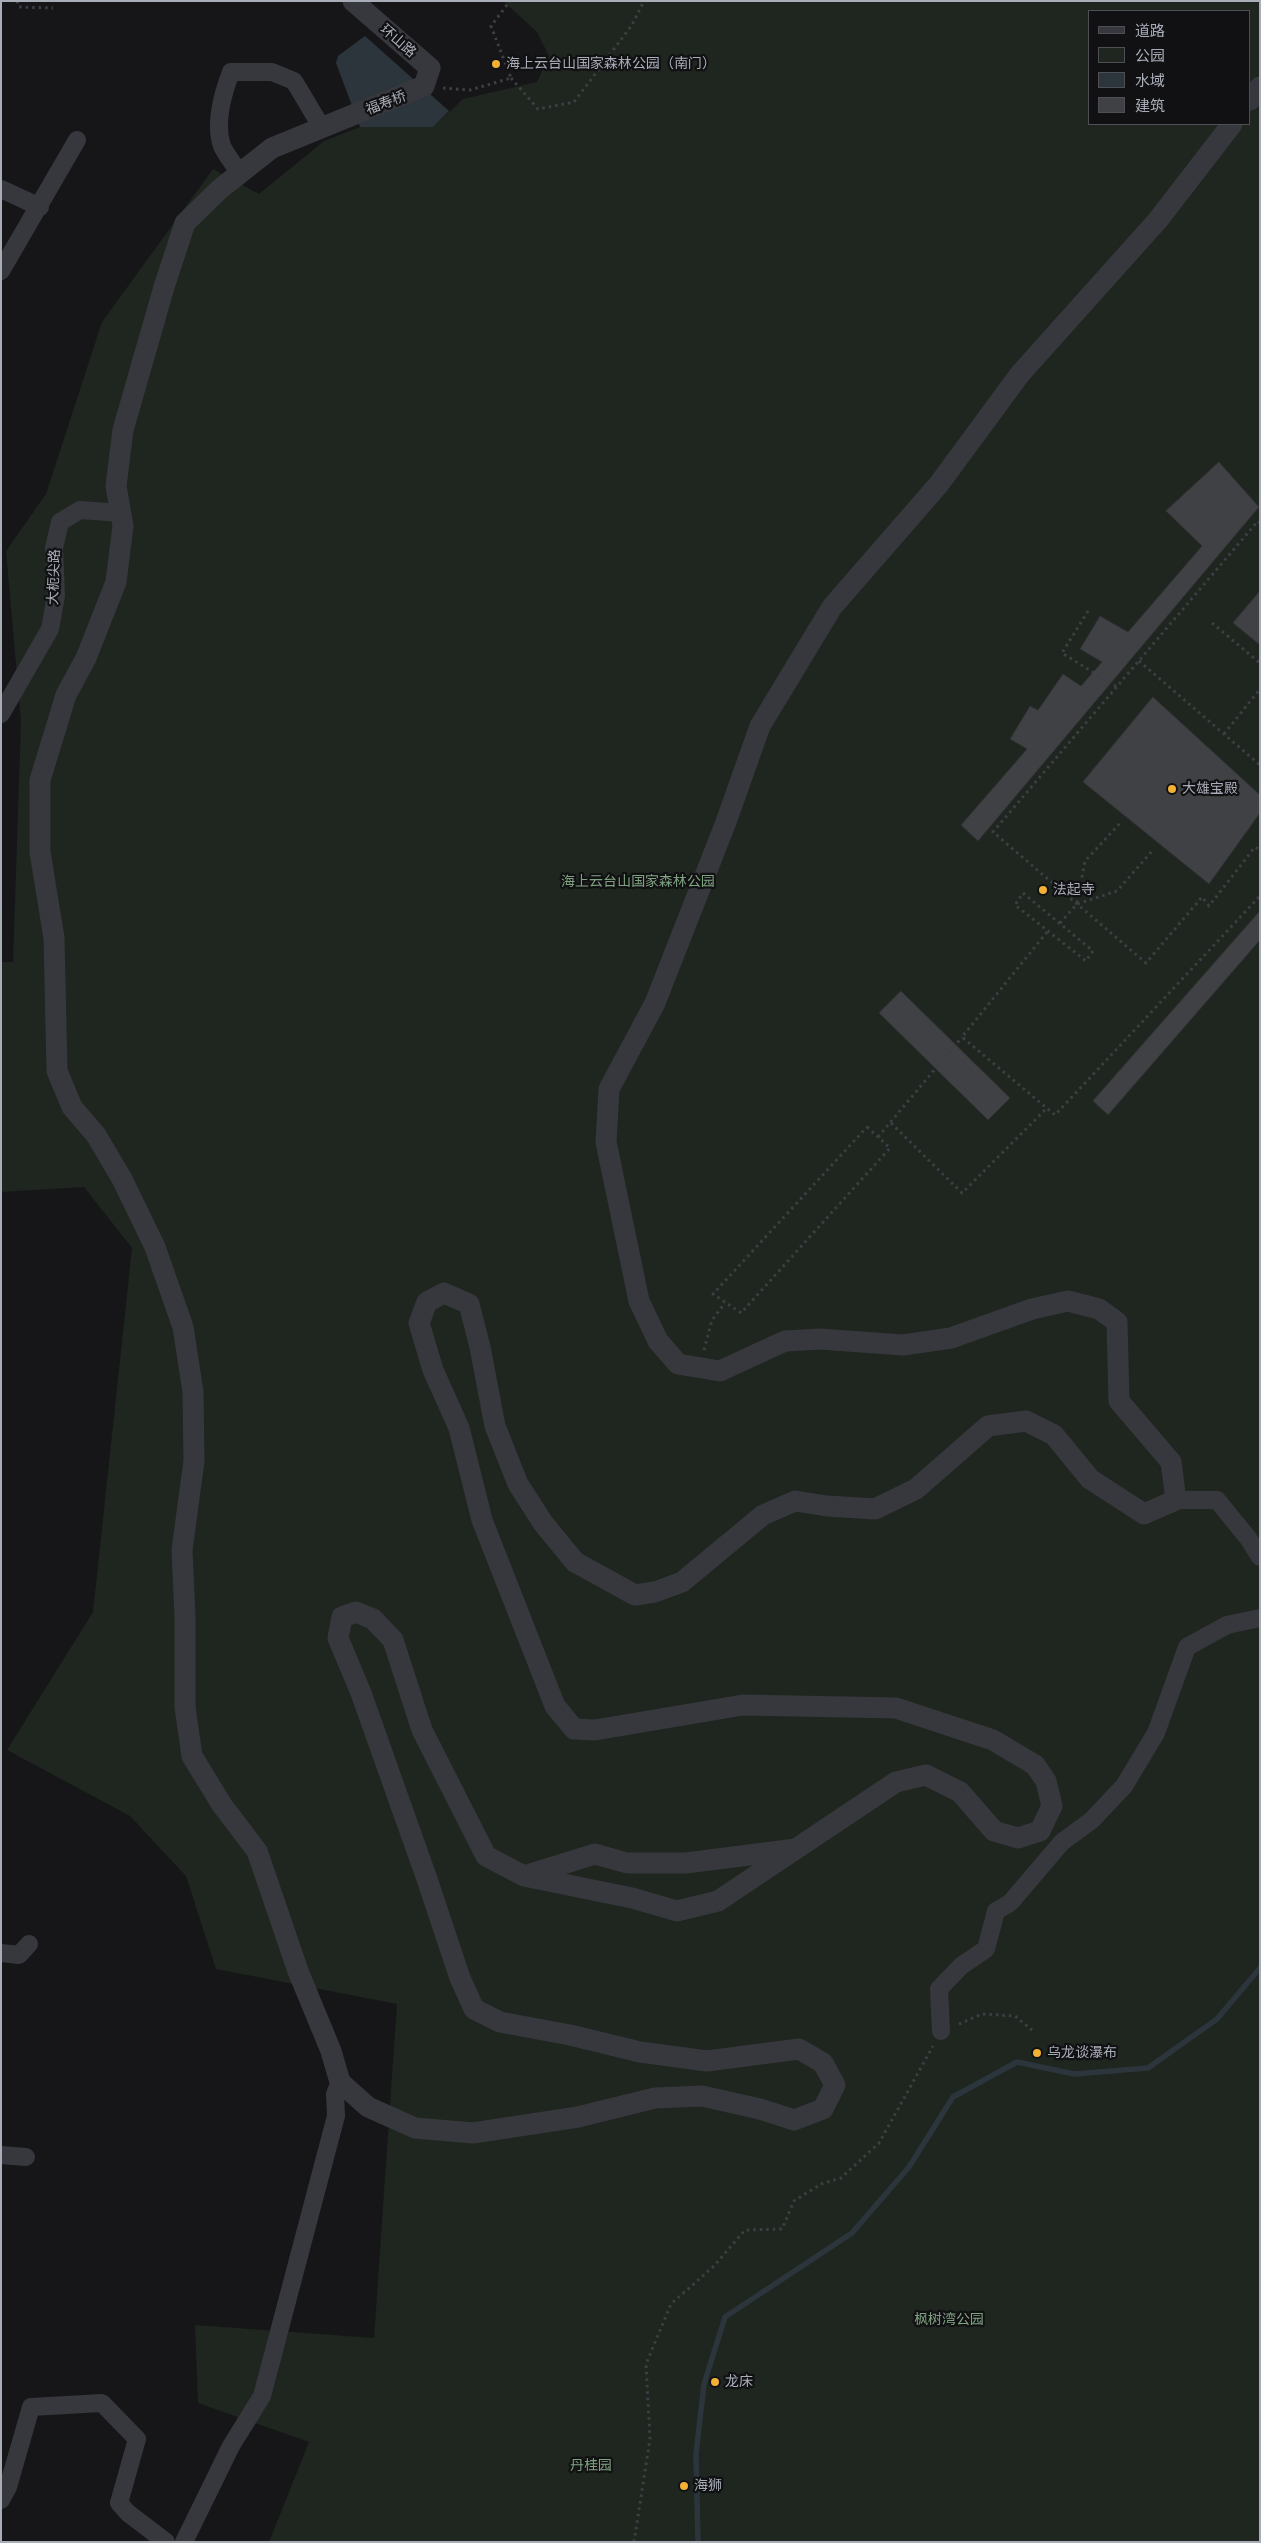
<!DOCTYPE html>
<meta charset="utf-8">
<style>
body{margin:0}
#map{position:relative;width:1261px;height:2543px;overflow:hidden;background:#161618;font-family:Mulish,"Noto Sans SC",sans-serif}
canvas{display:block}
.frame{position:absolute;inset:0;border:2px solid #a8adb8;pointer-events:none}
.legend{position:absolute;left:1088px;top:10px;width:162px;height:115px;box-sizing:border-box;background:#111113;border:1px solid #4d4f55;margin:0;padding:6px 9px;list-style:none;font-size:15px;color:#a8adb8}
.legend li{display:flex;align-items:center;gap:10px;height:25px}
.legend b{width:25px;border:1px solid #4d4f55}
</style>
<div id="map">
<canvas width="1261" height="2543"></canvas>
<div class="frame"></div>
<ul class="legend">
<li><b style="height:6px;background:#37383d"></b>道路</li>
<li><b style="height:14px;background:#1e261f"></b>公园</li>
<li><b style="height:14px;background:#2c353c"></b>水域</li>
<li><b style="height:14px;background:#404145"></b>建筑</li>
</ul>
</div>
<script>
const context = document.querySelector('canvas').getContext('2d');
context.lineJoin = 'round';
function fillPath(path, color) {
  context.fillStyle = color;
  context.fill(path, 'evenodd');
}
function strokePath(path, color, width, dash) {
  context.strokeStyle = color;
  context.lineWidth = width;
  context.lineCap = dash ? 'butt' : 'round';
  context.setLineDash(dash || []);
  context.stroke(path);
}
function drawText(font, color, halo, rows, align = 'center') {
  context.font = font + ' Mulish,"Noto Sans SC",sans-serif';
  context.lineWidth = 4.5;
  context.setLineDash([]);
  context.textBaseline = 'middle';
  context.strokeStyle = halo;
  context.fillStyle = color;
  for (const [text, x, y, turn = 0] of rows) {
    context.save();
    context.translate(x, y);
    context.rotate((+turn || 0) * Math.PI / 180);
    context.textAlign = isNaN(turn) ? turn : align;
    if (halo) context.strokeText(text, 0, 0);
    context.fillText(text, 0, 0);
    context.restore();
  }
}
fillPath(new Path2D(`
 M503,1h757v2541h-991l40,-100 -111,-39 -3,-78 179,13 23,-334 -181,-35 -30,-93 -56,-60 -123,-66 86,-138 39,-364 -48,-61 -83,5v-230h12l8,-241 -15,-170 40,-57 56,-172 111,-153 46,25 65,-53 36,-14h73l30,-28 74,-17 12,-26 -12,-24zM1090,11h160v113h-160z`), '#1e261f');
fillPath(new Path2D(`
 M365,36l84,75 -16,16h-73l-24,-64 2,-7z`), '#2c353c');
strokePath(new Path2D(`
 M698,2542l-2,-88 8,-70 21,-67 127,-84 57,-66 44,-70 64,-35 57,12 74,-6 69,-49 43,-51`), '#2c353c', 5.5);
const building = new Path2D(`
 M1219,462l40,45 -281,334 -17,-16 66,-76 -17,-10 20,-33 8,4 25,-36 18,12 21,-24 -22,-13 20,-33 28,16 74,-86 -36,-35z
 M1260,591v54l-27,-22z
 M1153,697l107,98v18l-51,71 -126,-102z
 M1260,911v29l-152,175 -15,-14z
 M901,991l109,107 -22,22 -109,-107z`);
fillPath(building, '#404145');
strokePath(building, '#303034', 1);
strokePath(new Path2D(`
 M17,1l2,6 34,1
 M511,78l27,31 36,-7 58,-77 12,-24
 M443,88l27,2 41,-12 -20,-52 19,-25
 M1260,523l-2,-2 -265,311 153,131 56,-66 7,9 46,-59 5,3
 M1088,611l-26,42 55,34
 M1212,623l48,40
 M1139,661l121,104
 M1224,734l36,-45
 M1023,893l70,58 -7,10 -71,-56z
 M1077,903l8,-42 37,-40
 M1060,923l17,-19 40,-13 36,-41
 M1047,932l-85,105 93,78 205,-219
 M891,1123l71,70 85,-85
 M867,1127l23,21 -149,165 -28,-19z
 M878,1137l84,-100
 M704,1350l8,-30 13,-17
 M959,2024l23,-10 33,2 17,14
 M634,2542l16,-103 -4,-75 25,-60 43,-38 31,-36 37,-1 12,-28 27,-17 20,-6 38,-35 54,-97`), '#3d3f44', 3, [2.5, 4]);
strokePath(new Path2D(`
 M239,173c-5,-9 -13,-18 -17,-27 -8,-23 1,-53 9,-74h41l22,9 28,47
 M1,189l39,18
 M1,271l76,-131
 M1,714l49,-85 6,-33 -2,-48 6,-26 20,-12 41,3
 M1176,1500h41l31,38 12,19
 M1,1953l18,2 10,-11
 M941,2031l-2,-42 22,-23 25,-17 10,-38 14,-8 52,-61 30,-22 32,-34 32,-53 31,-86 40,-22 33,-7
 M1,2155l25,2
 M1,2500l7,-13 23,-80 71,-4 35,36 -18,64 9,10 38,29
 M184,2542l47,-96 31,-50 74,-280 -1,-22 5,-12`), '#37383d', 18);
strokePath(new Path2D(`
 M353,1l77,67 -6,18 -152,62 -52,41 -35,34 -21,64 -41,143 -7,56 7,40 -7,56 -30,76 -20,37 -26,85v72l14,86 3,133 15,36 24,28 26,44 33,68 28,80 10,65 1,69 -12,89 3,67v90l7,49 30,49 35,46 41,120 33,80 9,31 28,25 47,21 58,5 105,-16 77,-19 47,-2 58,13 34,11 29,-11 12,-24 -12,-22 -24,-14 -92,12 -67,-9 -70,-17 -70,-13 -26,-13 -14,-31 -33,-99 -66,-186 -23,-55 4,-21 14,-5 17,7 20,21 29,90 64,126 38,20
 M1250,100l10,-13
 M796,1849l-110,14h-59l-32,-9 -71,22 108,22 45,13 41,-10 178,-119 30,-7 34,17 34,39 24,7 22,-7 12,-25 -6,-25 -11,-16 -42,-25 -97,-32 -153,-3 -148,25 -21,-1 -19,-23 -73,-186 -23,-92 -26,-58 -14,-47 8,-21 17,-9 25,11 11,43 15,79 23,58 25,39 32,39 60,33 20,-3 27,-10 81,-67 32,-14 32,5 48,3 41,-20 72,-63 38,-5 28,14 36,44 54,35 32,-14 -5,-38 -52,-61 -2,-79 -18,-13 -31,-8 -36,8 -81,29 -48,7 -83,-6 -35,2 -65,30 -42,-7 -20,-23 -19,-40 -33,-159 3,-53 46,-86 71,-181 34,-96 72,-119 107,-123 81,-110 138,-154 74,-96`), '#37383d', 21);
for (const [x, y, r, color] of [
 [496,64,5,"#f2b134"],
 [1172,789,5,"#f2b134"],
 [1043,890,5,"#f2b134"],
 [1037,2053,5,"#f2b134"],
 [715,2382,5,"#f2b134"],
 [684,2486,5,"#f2b134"]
]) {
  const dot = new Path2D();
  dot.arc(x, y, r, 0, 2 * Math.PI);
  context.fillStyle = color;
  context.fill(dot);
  strokePath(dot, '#111113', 2);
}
drawText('14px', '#a8adb8', '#111113', [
 ["环山路",398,41,41],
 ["福寿桥",386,103,-21],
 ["大枙尖路",54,577,-88]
]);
drawText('14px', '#a8adb8', '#111113', [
 ["海上云台山国家森林公园（南门）",506,64],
 ["大雄宝殿",1182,789],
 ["法起寺",1053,890],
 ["乌龙谈瀑布",1047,2053],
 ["龙床",725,2382],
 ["海狮",694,2486]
], 'left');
drawText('14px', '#7fa381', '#111113', [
 ["海上云台山国家森林公园",638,882],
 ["枫树湾公园",949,2320],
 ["丹桂园",591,2466]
]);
</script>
